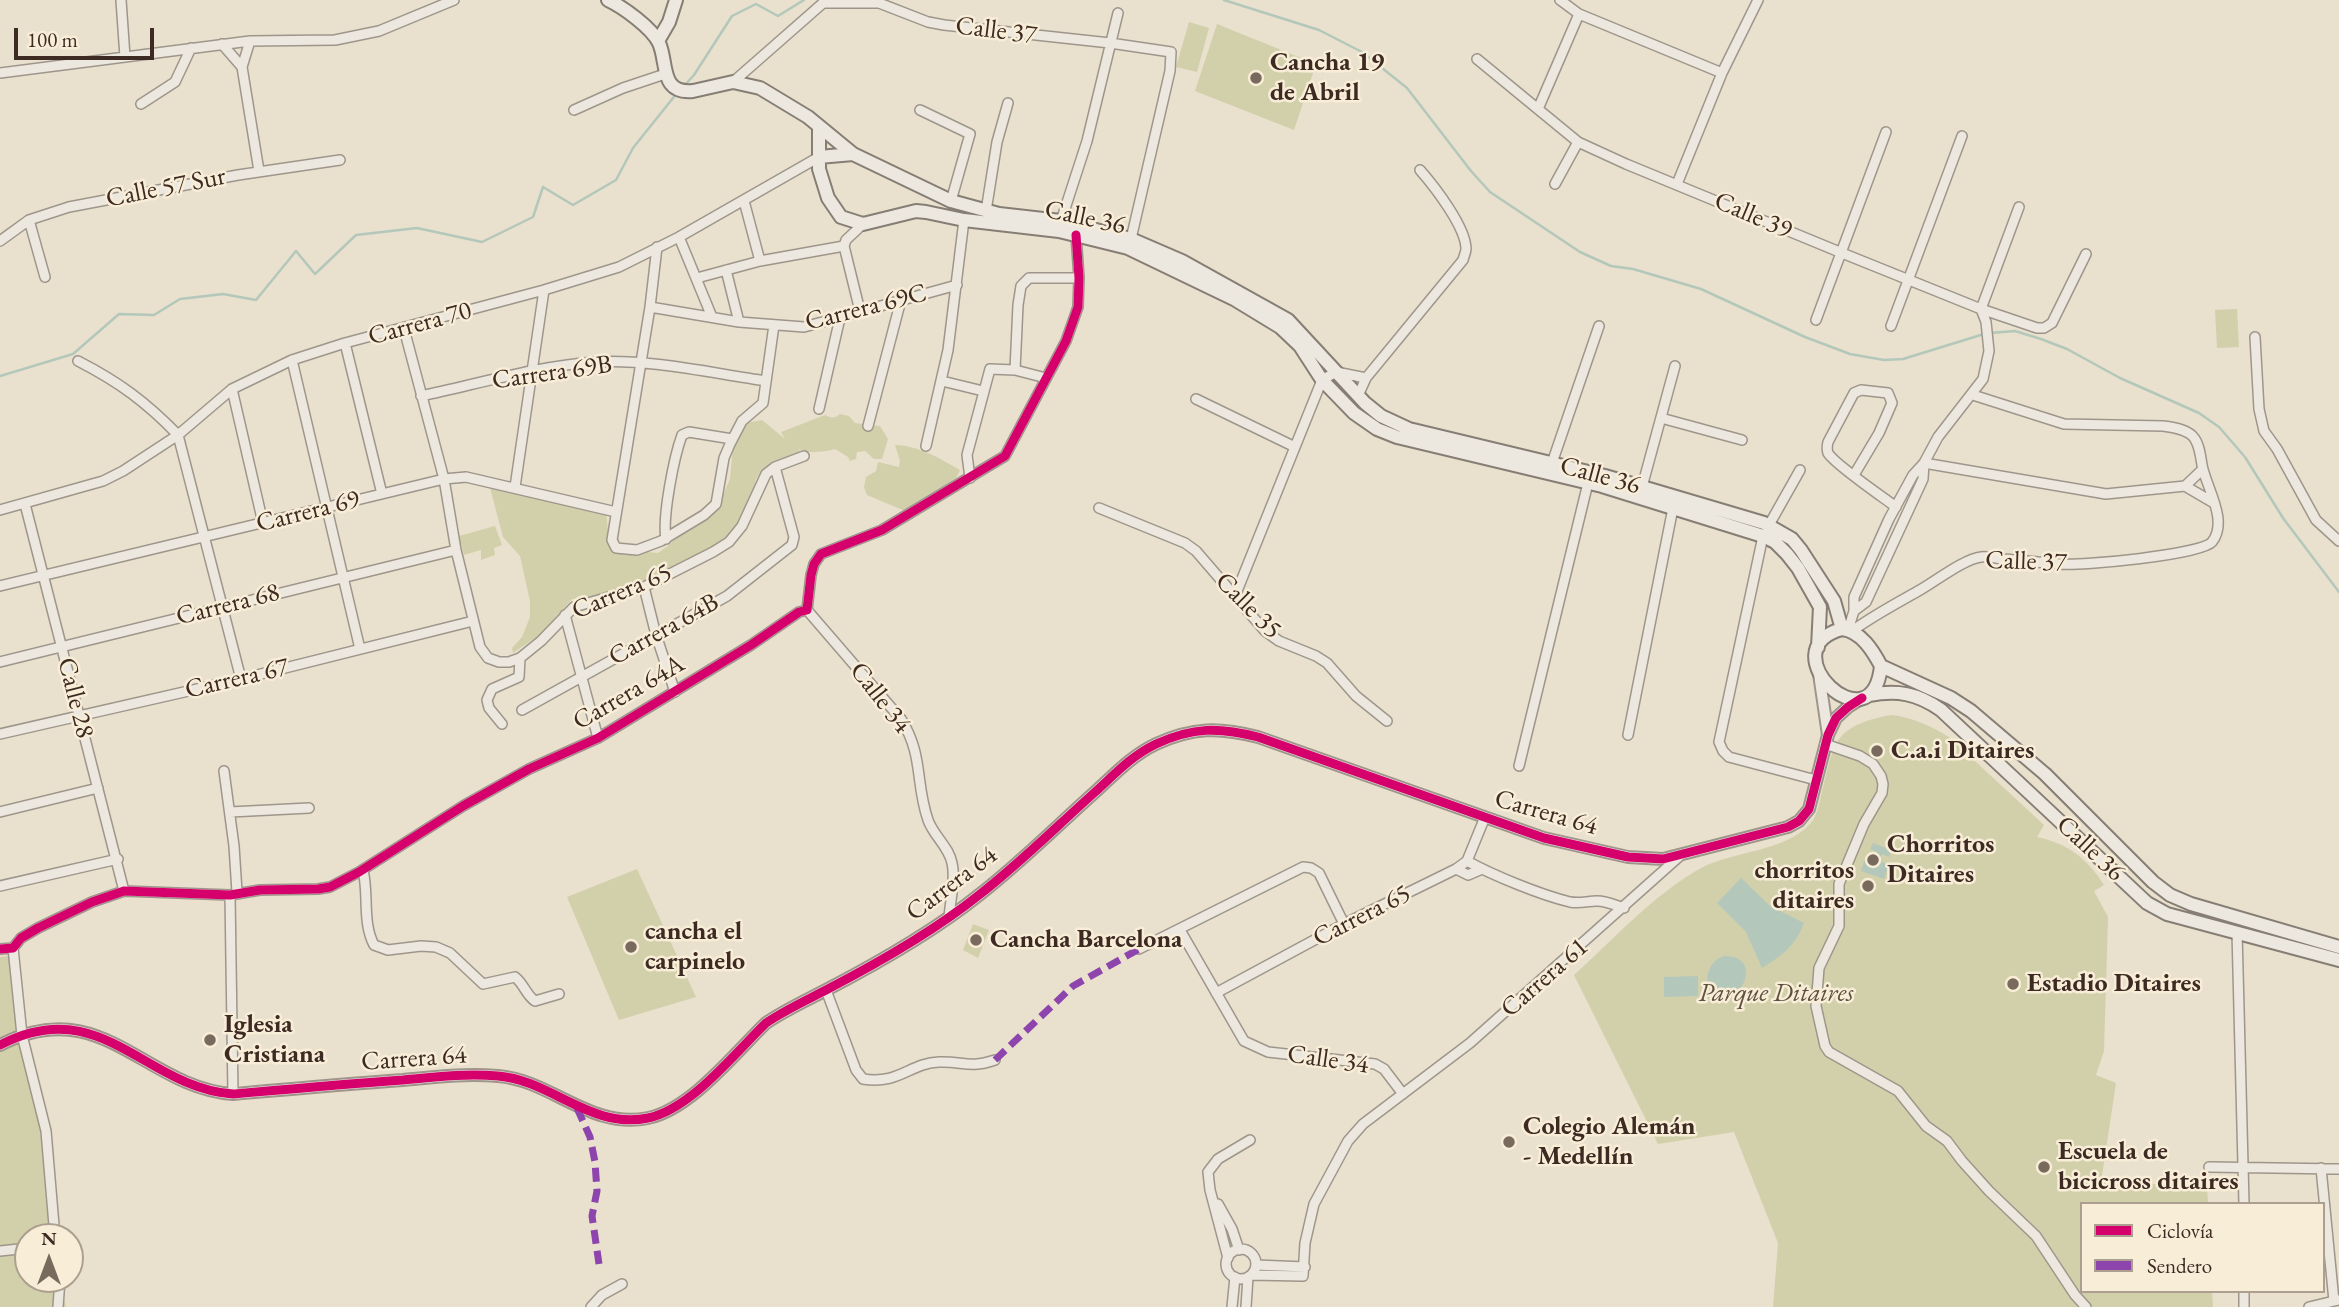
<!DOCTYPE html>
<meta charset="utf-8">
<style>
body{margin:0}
#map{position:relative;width:2339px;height:1307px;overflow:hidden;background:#e9e0cd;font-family:"EB Garamond",serif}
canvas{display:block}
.legend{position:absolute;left:2080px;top:1202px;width:245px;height:91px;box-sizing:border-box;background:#f8edd7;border:2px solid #ad9f8f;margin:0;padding:9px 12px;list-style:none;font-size:21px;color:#3d2a23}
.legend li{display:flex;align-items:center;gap:14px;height:35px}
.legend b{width:35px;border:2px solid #ad9f8f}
.north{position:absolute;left:14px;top:1223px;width:70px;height:70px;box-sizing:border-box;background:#f8edd7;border:2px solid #ad9f8f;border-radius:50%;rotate:0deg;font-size:19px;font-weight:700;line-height:28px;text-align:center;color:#3d2a23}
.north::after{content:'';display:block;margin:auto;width:24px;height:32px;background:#796a5e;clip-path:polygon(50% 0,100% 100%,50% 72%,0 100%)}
.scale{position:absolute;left:14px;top:28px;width:140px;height:32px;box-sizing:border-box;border:4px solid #3d2a23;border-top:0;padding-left:9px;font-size:21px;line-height:24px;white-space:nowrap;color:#3d2a23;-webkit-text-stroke:5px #f8edd7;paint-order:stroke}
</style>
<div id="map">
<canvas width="2339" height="1307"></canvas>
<ul class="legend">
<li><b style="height:9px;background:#d6006c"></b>Ciclovía</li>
<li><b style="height:9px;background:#8e44ad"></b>Sendero</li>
</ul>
<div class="north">N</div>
<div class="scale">100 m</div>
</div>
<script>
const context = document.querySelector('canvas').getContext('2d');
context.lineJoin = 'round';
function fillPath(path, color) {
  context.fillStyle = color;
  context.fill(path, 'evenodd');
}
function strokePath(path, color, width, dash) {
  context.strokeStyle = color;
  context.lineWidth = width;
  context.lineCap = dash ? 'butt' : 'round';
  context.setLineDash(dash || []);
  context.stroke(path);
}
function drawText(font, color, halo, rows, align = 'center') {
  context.font = font + ' "EB Garamond",serif';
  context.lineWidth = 5;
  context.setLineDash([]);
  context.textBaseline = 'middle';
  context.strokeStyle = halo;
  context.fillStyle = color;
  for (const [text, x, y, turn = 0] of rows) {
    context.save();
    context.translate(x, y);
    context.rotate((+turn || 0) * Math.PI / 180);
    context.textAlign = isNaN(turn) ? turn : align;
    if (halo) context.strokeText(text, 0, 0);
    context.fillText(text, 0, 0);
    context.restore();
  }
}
fillPath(new Path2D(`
 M1189,22l20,6 -12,44 -21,-5z
 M1217,24l99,40 -22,66 -99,-39z
 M2237,309l2,38 -22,1 -2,-38z
 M840,414l9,2 6,7 25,3 8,13 -6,20h-8l-9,-8 -8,1 -1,7 -6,2 -2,-4 -13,-8c-11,3 -27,5 -37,0l4,4 -41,18 -5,8 -5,23 -22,38 -87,42 -56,16 -14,1 -31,35 -28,19 -1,-5 10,-11 8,-20v-16l-10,-45 -17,-19 -14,-53 117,27 3,30 6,8 43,4 10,-7 16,-16 34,-24 12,-27 3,-33 13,-23 16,-3 23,19 -4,-7 44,-17c6,3 9,4 15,-1z
 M895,445c25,1 44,13 65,25l-4,8 -51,33 -38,-16 -3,-8 2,-10 10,-6 2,-9 21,5 1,-6z
 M495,526l7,19 -8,3 1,7 -14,5v-10l-17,5 -5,-19z
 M1891,715c21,2 40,11 58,22l95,88 -7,12c30,6 51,22 67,48l-10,6 14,26 -4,134 -8,24 20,8 -15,99 10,2h96l1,20h-126v87h130l1,16h-440l5,-64 -44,-111 -76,12 -84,-169c41,-37 79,-80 127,-107 32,-17 83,-16 109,-44 6,-6 8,-16 10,-24 14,-53 9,-74 71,-85z
 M637,869l59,128 -77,23 -52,-123z
 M973,924l16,6 -11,28 -15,-8z
 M9,956l38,193 5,88h-24v42h32l6,28h-66v-350z`), '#d2d0ab');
fillPath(new Path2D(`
 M1873,843l18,7 -2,7 -7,-3 -2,4 2,4 7,3 -5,14 -23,-8 5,-15 6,3 4,-3 1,-4 -7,-3z
 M1741,878l29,28 34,17c-8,22 -22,33 -42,45l-16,-36 -29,-29z
 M1724,956c27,-1 28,24 10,39l-27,2c0,-18 -2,-34 17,-41z
 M1698,976v20l-34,1v-20z`), '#b3c8bb');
strokePath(new Path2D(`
 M1224,0l95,30 43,22 45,36 64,83 19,21 90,60 31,14 22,3 68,20 104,48 45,17 34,6 19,-1 81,-25
 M684,86l10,-11 38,-59 24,-12 22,12 26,-16
 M1990,333l25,-2 26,8 26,10 53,29 79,35 20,14 26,30 38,61 56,74
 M0,376l73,-22 46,-40 35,1 26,-16 43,-5 33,6 40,-49 19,23 41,-39 61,-7 65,14 51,-25 10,-30 30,18 43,-25 17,-32 44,-55`), '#b3c8bb', 2.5);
const minor = new Path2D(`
 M121,0l4,57
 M1560,0l19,14 143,59
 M823,3h56l49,19 16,3 166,18 61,9 -1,19 -39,168
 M250,41l-8,26 17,104
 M222,44l20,23
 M1477,59l101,83 48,22 216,89 139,56 56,19h7l8,-5 34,-69
 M0,73l250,-32 85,-1 44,-9 75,-31
 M733,82l90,-79 1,-3
 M141,104l34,-22 16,-34
 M1538,109l41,-95
 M574,110l49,-22 42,-14
 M920,110l50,24 -19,67
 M1555,184l23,-42
 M1677,184l45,-111 36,-73
 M744,201l16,60
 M986,211l11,-69 11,-39
 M29,220l16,57
 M1061,221l26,-80 31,-128
 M679,237l33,80
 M0,241l29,-21 40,-13 169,-32 102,-15
 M657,247l-7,60 -38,233 4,8 21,2 24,-9 43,-26 12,-11 8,-46 6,-14 12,-23 21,-18 11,-78
 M726,270l13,52
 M697,278l63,-17 84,-15
 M650,307l89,15 65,5 153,-42
 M860,311l-16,-65 2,-6 17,-16
 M1816,320l70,-188
 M1891,326l71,-190
 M404,329l40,150 12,71 24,97 8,11 11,4h10l11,-4 21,-17 33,-34 70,-20 69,-35 16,-10 13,-16 24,-52 9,-7 29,-11
 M2255,337l4,72 5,22 13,18 39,71 23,21
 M345,343l37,151
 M292,360l68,289
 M78,361c41,21 68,41 100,74l63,244
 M1015,370l3,-65 3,-19 8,-8h50
 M942,381l41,10
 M232,389l31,134
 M421,396c57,-12 116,-30 174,-34 57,-3 115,11 171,19
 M1358,396l8,-18 97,-118c1,-4 3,-8 3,-11 0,-22 -32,-63 -46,-79
 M1196,399l99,48
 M819,409l21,-91
 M1661,418l81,22
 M868,426l33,-126
 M926,446l22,-96 16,-130
 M1552,463l47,-137
 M1924,463l182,31 79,-8 29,17
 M1854,475l25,-42 13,-30 -4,-10 -27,-3 -7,3 -26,49c-1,4 -1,8 0,11 5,10 56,45 68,54
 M970,478l-3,-23 23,-86 25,1 31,8
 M2185,486l18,-17
 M515,487l29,-197
 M1642,487l33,-121
 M25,504l99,387
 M1099,508l86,35 11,8 69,80 14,10 37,15 11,7 29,33 31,25
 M0,510l103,-29 20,-10 55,-36 54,-46 60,-29 53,-17 199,-53 75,-23 60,-30 140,-80
 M1769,525l31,-55
 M1763,536l-44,206 4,9 6,6 87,23
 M666,539c-4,-22 8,-82 16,-104l7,-3 43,7
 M0,586l444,-107 22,-2 150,35
 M644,587l12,48 19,57
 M1235,596l87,-216 14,-8 30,6
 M807,610l94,109c23,37 14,64 27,101 5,15 21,27 24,43 4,16 -2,38 -3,55
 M1854,611l12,-9 57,-123 1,-16
 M565,615l33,123
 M1848,630l6,-19v-14l35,-78 24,-44 11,-12 14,-26 45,-58 6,-28 -3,-29 -5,-13 38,-102
 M1852,631c22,-16 45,-28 68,-41 16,-9 44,-31 61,-33 6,-1 15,1 21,2 20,1 39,4 58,5 22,2 140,-9 152,-22 17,-21 -6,-55 -10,-77 -4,-29 -8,-35 -39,-39l-99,-2 -91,-29
 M0,662l456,-112
 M522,710l205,-114 65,-51 2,-8 -19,-70
 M502,724l-13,-16 -2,-8 5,-11 27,-12 1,-19
 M0,734l241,-55 232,-58
 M1628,735l45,-227
 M1825,744l35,12 13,8 8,12 2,8 -1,9 -18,31 -25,60v42l-20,42 -3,38 9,40 4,6 69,39 28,35 21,15 15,20 27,30 47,45 39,59 11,12
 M1519,766l69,-283
 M224,771l10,75 3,46
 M0,812l98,-24
 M230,812l79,-4
 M1467,861c25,14 74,34 103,41 10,2 17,-1 27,-1 9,0 18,4 27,7
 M1456,869l12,6 14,-6
 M363,870c6,25 -1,52 11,75l14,5 33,-4 15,1 14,6 33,31 32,-7c9,7 11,18 20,24l24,-7
 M0,886l118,-27
 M230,895l3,199
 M1180,930l64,111 24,11 107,12 9,5 19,25
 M2237,932l7,272
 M13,948l9,87 24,96 9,106
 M0,949l13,-1 8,-10 17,-10 54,-26 32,-11 106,4 30,-5 58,-1 12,-2 29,-15 104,-66 66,-37 69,-31 153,-93 48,-33 8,-2 4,-35 3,-11 7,-10 61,-24 123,-74 61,-115 12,-34 1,-29 -3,-43
 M1139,949l164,-82 8,1 8,5 25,51
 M826,990l30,80 7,9c36,6 47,-16 76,-17 24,-1 30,7 56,-2
 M1216,993l128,-69 112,-55 11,-8 18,-44
 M2209,1167l130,2
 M2321,1168l13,133
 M1218,1204l14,25 7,21
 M1226 1264a15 15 0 1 1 30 0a15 15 0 1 1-30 0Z
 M0,1251l28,-3
 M1228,1258l-18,-68 -2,-18 10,-13 32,-19
 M1256,1265l49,2
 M1251,1275l52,1 2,-33 9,-39 34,-63 15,-17 107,-81 211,-188
 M58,1307l2,-28
 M591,1307l11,-12 20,-11
 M1232,1307l3,-30
 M1246,1307l2,-30
 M2244,1307v-16
 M2309,1307l29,-7`);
const tertiary = new Path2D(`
 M1819,674l9,61
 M0,1045c101,-53 145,43 233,49 57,-5 113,-10 170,-14 31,-3 63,-7 95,-4 53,4 93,54 150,42 43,-9 86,-64 118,-95 19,-13 39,-22 60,-33 52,-27 107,-58 153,-95 40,-31 77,-68 115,-102 20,-18 37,-37 62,-49 37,-17 63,-17 102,-7l286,101 84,19 35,2 125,-32 11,-6 10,-12 19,-74 8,-17 12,-11 14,-9`);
const secondary = new Path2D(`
 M608,0c15,7 44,28 51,43 9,19 0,51 34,48l40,-9 27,6 48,29 45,37 98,47 48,13 62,7 70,18 51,22 106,59 77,83 16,13 28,13 196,47 159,47 28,16 9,11 33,51 8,28
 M658,41l11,-19 7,-22
 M819,127v42l9,29 13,19 22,7 53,-13 10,1 38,8 95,11 69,17 106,51 46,28 20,19 22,34 32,33 23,16 20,8 205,49 161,50 12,6 12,12 11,14 22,39 -2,40
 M819,157l34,-3
 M1842,629c19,2 31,22 39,37 -9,85 -114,-17 -39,-37z
 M1881,666l70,32 20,13 74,63 108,108 17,13 21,9 148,43
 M1869,695c28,-5 48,-2 72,15l206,193 20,11 172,46`);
strokePath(minor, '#9e968b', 12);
strokePath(tertiary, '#9e968b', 14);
strokePath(secondary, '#867e74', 16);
strokePath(minor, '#ece8df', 9);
strokePath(tertiary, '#ece8df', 10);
strokePath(secondary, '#ece8df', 12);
strokePath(new Path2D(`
 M995,1060l78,-74 66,-37
 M577,1108l13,29 5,25 2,29 -5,25 7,48`), '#8e44ad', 7, [14, 7]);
strokePath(new Path2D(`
 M0,949l13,-1 8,-10 17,-10 54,-26 32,-11 106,4 30,-5 58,-1 12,-2 29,-15 104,-66 66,-37 69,-31 153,-93 48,-33 8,-2 4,-35 3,-11 7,-10 61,-24 123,-74 61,-115 12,-34 1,-29 -3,-43
 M0,1045c101,-53 145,43 233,49 57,-5 113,-10 170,-14 31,-3 63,-7 95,-4 53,4 93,54 150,42 43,-9 86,-64 118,-95 19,-13 39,-22 60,-33 52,-27 107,-58 153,-95 40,-31 77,-68 115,-102 20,-18 37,-37 62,-49 37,-17 63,-17 102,-7l286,101 84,19 35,2 125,-32 11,-6 10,-12 19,-74 8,-17 12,-11 14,-9`), '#d6006c', 9);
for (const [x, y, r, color] of [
 [1256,78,7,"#796a5e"],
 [1877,751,7,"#796a5e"],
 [1873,860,7,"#796a5e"],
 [1868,886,7,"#796a5e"],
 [976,940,7,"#796a5e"],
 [631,947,7,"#796a5e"],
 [2013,984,7,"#796a5e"],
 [210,1040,7,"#796a5e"],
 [1509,1142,7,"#796a5e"],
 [2044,1167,7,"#796a5e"]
]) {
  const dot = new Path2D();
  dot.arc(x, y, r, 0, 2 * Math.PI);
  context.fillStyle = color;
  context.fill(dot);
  strokePath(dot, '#f8edd7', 2.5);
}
drawText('26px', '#3d2a23', '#f8edd7', [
 ["Calle 37",996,31,7],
 ["Calle 57 Sur",166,188,-11],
 ["Calle 39",1753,216,23],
 ["Calle 36",1085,218,12],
 ["Carrera 69C",866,308,-14],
 ["Carrera 70",420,324,-15],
 ["Carrera 69B",552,373,-8],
 ["Calle 36",1600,476,15],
 ["Carrera 69",308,512,-14],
 ["Calle 37",2026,562,2],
 ["Carrera 65",622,592,-23],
 ["Carrera 68",228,605,-14],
 ["Calle 35",1248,606,45],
 ["Carrera 64B",664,630,-29],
 ["Carrera 67",237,679,-13],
 ["Carrera 64A",629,693,-30],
 ["Calle 28",75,698,76],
 ["Calle 34",880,698,52],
 ["Carrera 64",1546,813,16],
 ["Calle 36",2090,849,43],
 ["Carrera 64",952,884,-37],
 ["Carrera 65",1362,916,-27],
 ["Carrera 61",1545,978,-41],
 ["Carrera 64",414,1059,-4],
 ["Calle 34",1328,1060,8]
]);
drawText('bold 26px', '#3d2a23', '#f8edd7', [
 ["Cancha 19",1270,63],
 ["de Abril",1270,93],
 ["C.a.i Ditaires",1891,751],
 ["Chorritos",1887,845],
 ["Ditaires",1887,875],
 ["chorritos",1854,871,"right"],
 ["ditaires",1854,901,"right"],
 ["cancha el",645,932],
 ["carpinelo",645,962],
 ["Cancha Barcelona",990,940],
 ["Estadio Ditaires",2027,984],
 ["Iglesia",224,1025],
 ["Cristiana",224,1055],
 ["Colegio Alemán",1523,1127],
 ["- Medellín",1523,1157],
 ["Escuela de",2058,1152],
 ["bicicross ditaires",2058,1182]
], 'left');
drawText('italic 26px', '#5e503e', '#f8edd7', [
 ["Parque Ditaires",1776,994]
]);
</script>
